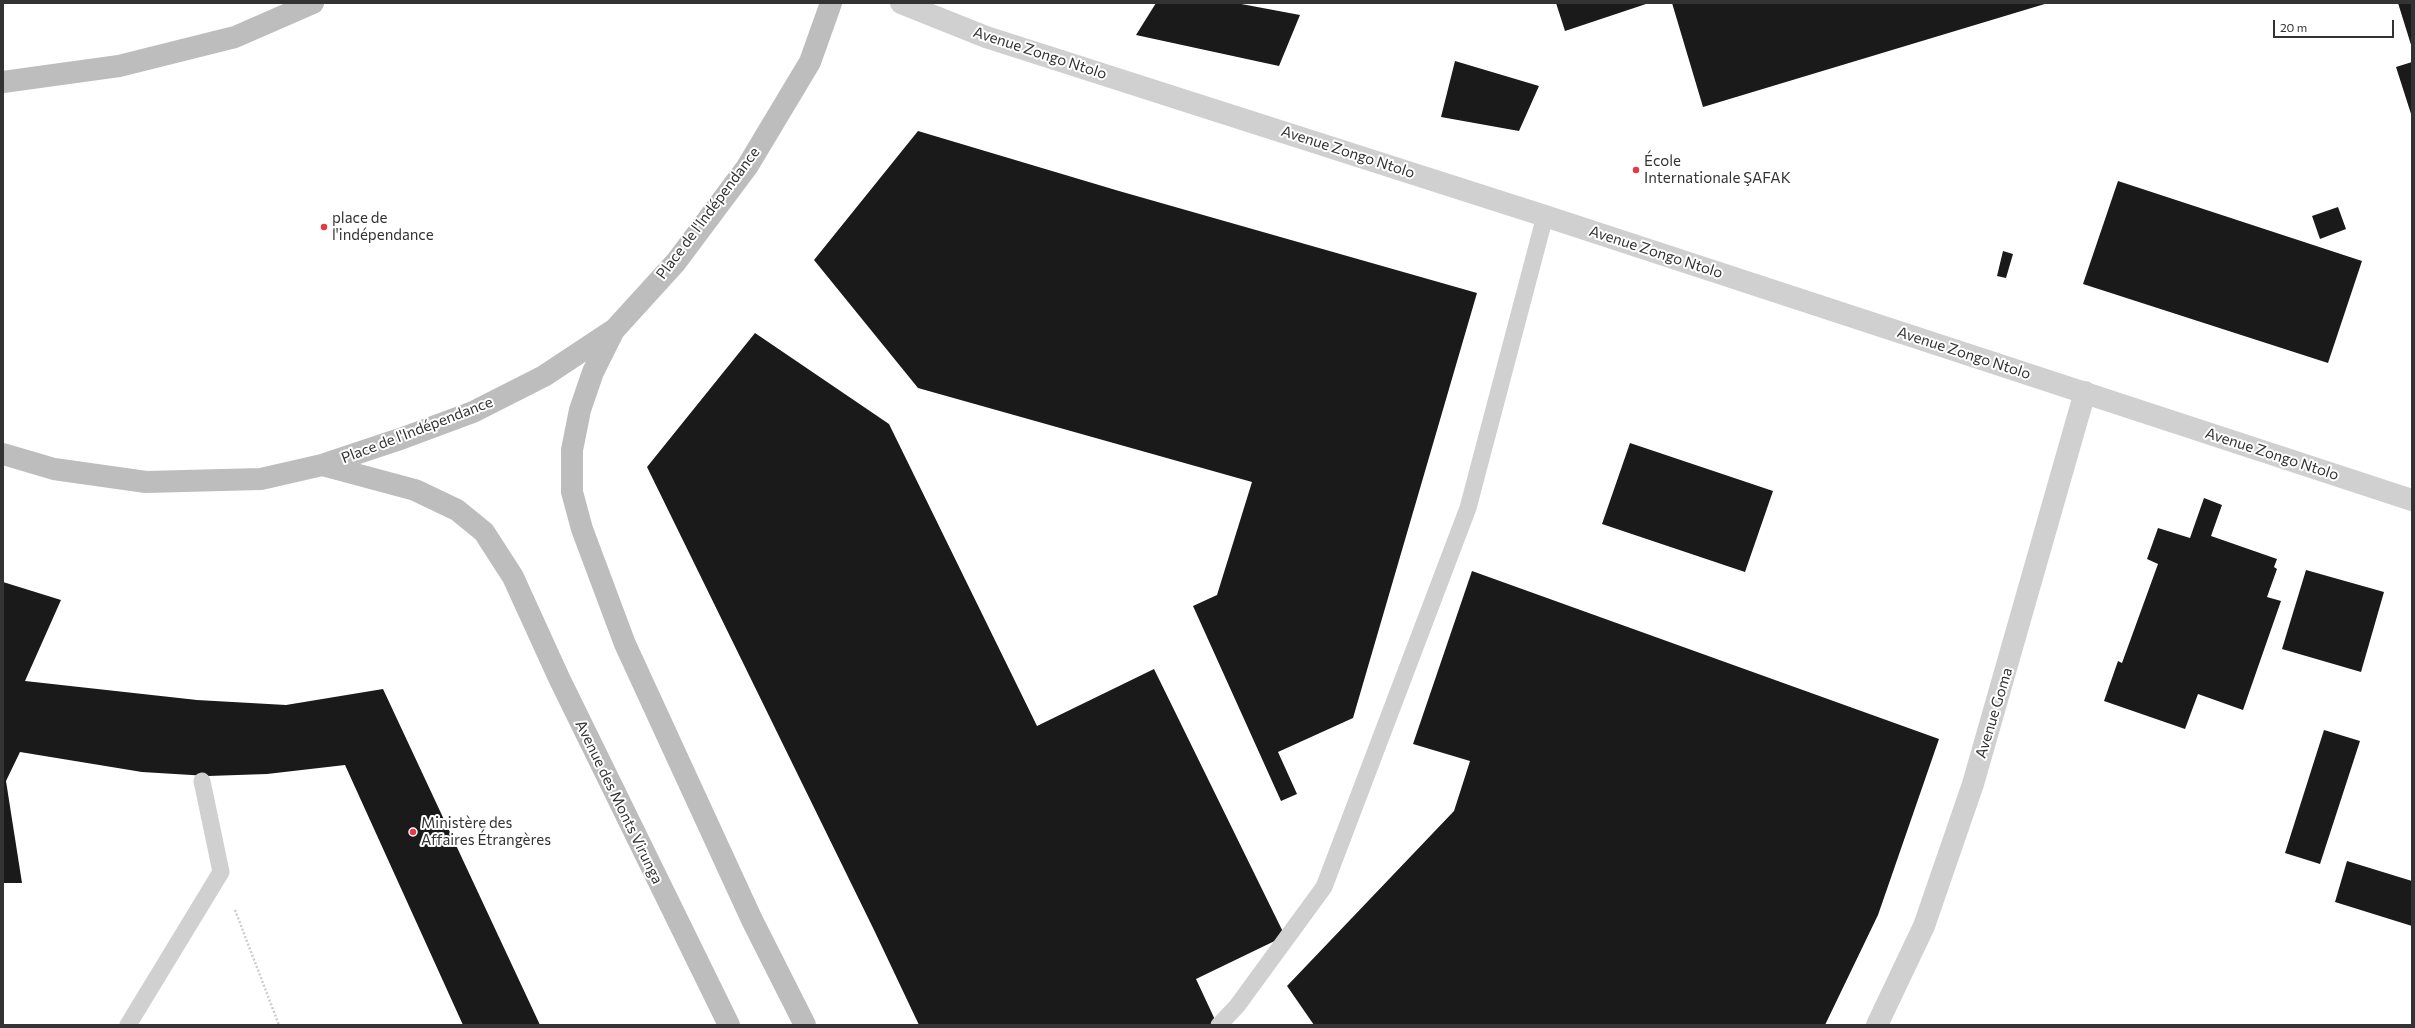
<!DOCTYPE html>
<meta charset="utf-8">
<style>
body{margin:0}
#map{position:relative;width:2415px;height:1028px;overflow:hidden;background:#fff;font-family:Commissioner,sans-serif}
canvas{display:block}
.frame{position:absolute;inset:0;border:4px solid #333;pointer-events:none}
.scale{position:absolute;left:2273px;top:20px;width:121px;height:18px;box-sizing:border-box;border:2px solid #333;border-top:0;padding-left:5px;font-size:12px;line-height:14px;white-space:nowrap;color:#333;-webkit-text-stroke:3px #fff;paint-order:stroke}
</style>
<div id="map">
<canvas width="2415" height="1028"></canvas>
<div class="frame"></div>
<div class="scale">20 m</div>
</div>
<script>
const context = document.querySelector('canvas').getContext('2d');
context.lineJoin = 'round';
function fillPath(path, color) {
  context.fillStyle = color;
  context.fill(path, 'evenodd');
}
function strokePath(path, color, width, dash) {
  context.strokeStyle = color;
  context.lineWidth = width;
  context.lineCap = dash ? 'butt' : 'round';
  context.setLineDash(dash || []);
  context.stroke(path);
}
function drawText(font, color, halo, rows, align = 'center') {
  context.font = font + ' Commissioner,sans-serif';
  context.lineWidth = 4;
  context.setLineDash([]);
  context.textBaseline = 'middle';
  context.strokeStyle = halo;
  context.fillStyle = color;
  for (const [text, x, y, turn = 0] of rows) {
    context.save();
    context.translate(x, y);
    context.rotate((+turn || 0) * Math.PI / 180);
    context.textAlign = isNaN(turn) ? turn : align;
    if (halo) context.strokeText(text, 0, 0);
    context.fillText(text, 0, 0);
    context.restore();
  }
}
fillPath(new Path2D(`
 M1156,3h80l64,12 -21,51 -143,-31z
 M1556,3h93l-84,28z
 M1672,3h376l-345,104z
 M2398,3h14v45z
 M1455,61l84,25 -20,45 -78,-14z
 M2412,62v55l-16,-50z
 M918,131l201,60 358,102 -124,425 -75,34 19,42 -16,7 -88,-195 24,-11 35,-113 -334,-94 -104,-128z
 M2118,181l244,80 -34,102 -245,-79z
 M2338,207l8,22 -26,10 -8,-23z
 M2003,251l10,3 -7,24 -9,-2z
 M755,333l134,91 148,302 117,-57 131,267 -89,43 21,45 -298,1 -45,-95 -227,-463z
 M1630,443l143,48 -28,81 -143,-48z
 M2204,498l18,7 -11,31 66,23 -3,8 3,2 -10,28 14,4 -38,109 -45,-16 -13,35 -81,-28 14,-40 4,2 36,-99 -11,-5 11,-31 32,10z
 M2306,570l78,22 -23,80 -79,-23z
 M1472,571l467,168 -61,176 -53,110h-511l-27,-39 167,-175 16,-50 -57,-17z
 M3,582l58,18 -36,81 172,19 89,5 97,-16 157,336h-77l-118,-260 -78,9 -59,2 -66,-4 -122,-20 -14,29 16,102h-19z
 M2324,730l36,11 -40,123 -35,-11z
 M2347,861l65,20v45l-77,-24z`), '#1a1a1a');
strokePath(new Path2D(`
 M235,910l44,115`), '#cdcdcd', 2.5, [2, 2]);
strokePath(new Path2D(`
 M128,1025l93,-153 -19,-91
 M1219,1025l18,-19 87,-119 144,-379 77,-292`), '#d0d0d0', 17);
strokePath(new Path2D(`
 M901,3l85,34 559,179 867,284
 M1877,1025l47,-99 49,-142 112,-392`), '#d0d0d0', 22);
strokePath(new Path2D(`
 M3,82l116,-16 116,-29 78,-34
 M614,330l-21,42 -13,38 -8,40v42l10,37 43,115 127,276 53,105
 M3,454l51,15 92,13 115,-3 61,-14 81,-27 70,-26 71,-36 71,-47 61,-67 71,-95 63,-105 21,-59
 M322,465l93,25 42,20 27,22 29,45 46,101 170,347`), '#bdbdbd', 22);
for (const [x, y, r, color] of [
 [1636,170,4,"#e63946"],
 [324,227,4,"#e63946"],
 [413,832,4,"#e63946"]
]) {
  const dot = new Path2D();
  dot.arc(x, y, r, 0, 2 * Math.PI);
  context.fillStyle = color;
  context.fill(dot);
  strokePath(dot, '#fff', 1.5);
}
drawText('15px', '#333', '#fff', [
 ["Avenue Zongo Ntolo",1040,53,18],
 ["Avenue Zongo Ntolo",1348,152,18],
 ["Place de l'Indépendance",708,213,-53],
 ["Avenue Zongo Ntolo",1656,252,18],
 ["Avenue Zongo Ntolo",1964,353,18],
 ["Place de l'Indépendance",417,430,-21],
 ["Avenue Zongo Ntolo",2272,454,18],
 ["Avenue Goma",1994,713,-73],
 ["Avenue des Monts Virunga",619,802,64]
]);
drawText('15px', '#333', '#fff', [
 ["École",1644,161],
 ["Internationale ŞAFAK",1644,178],
 ["place de",332,218],
 ["l'indépendance",332,235],
 ["Ministère des",421,823],
 ["Affaires Étrangères",421,840]
], 'left');
</script>
